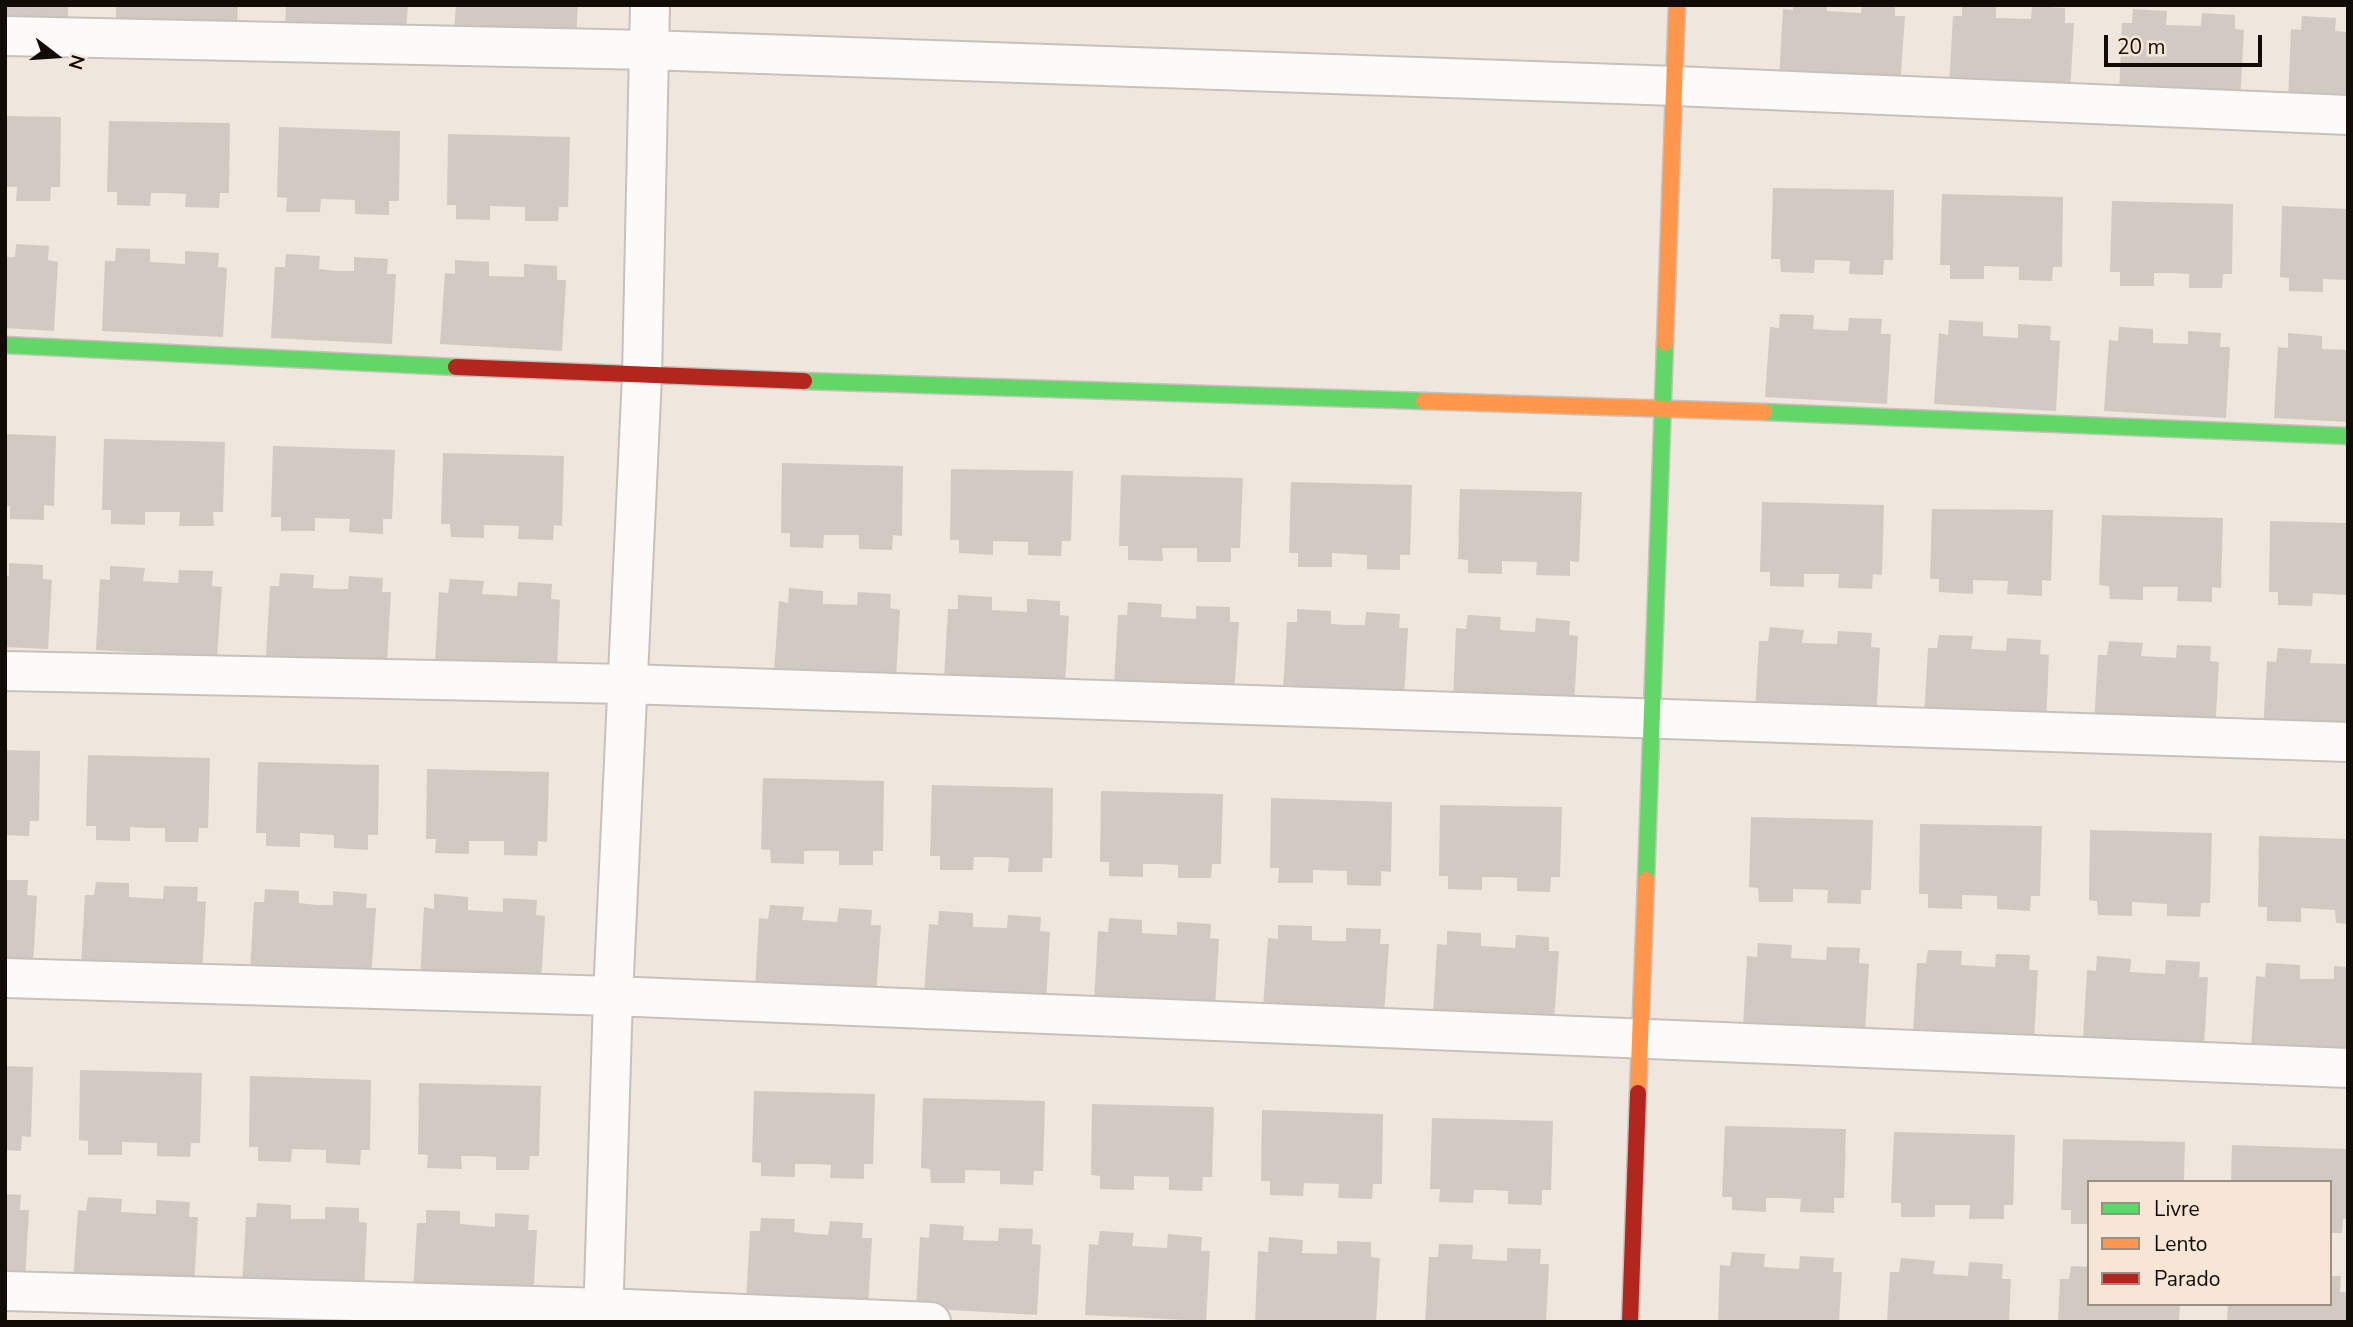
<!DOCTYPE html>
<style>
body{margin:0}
#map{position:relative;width:2353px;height:1327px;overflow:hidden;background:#efe6de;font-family:"Nunito Sans",sans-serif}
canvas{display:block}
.frame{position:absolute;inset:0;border:7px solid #120c07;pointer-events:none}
.legend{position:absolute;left:2087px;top:1180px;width:245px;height:126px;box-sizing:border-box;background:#f7e6d6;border:2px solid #9b8f83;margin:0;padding:9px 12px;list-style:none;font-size:21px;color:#120c07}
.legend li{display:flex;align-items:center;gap:14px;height:35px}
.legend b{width:35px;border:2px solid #9b8f83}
.north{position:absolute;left:21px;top:21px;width:70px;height:70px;-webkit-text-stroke:5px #f7e6d6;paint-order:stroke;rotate:107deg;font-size:19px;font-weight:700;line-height:28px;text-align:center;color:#120c07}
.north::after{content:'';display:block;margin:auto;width:24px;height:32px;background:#120c07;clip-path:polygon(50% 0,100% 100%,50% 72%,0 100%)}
.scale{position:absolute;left:2104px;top:35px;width:158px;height:32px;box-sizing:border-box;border:4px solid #120c07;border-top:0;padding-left:9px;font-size:21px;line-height:24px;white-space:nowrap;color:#120c07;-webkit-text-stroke:5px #f7e6d6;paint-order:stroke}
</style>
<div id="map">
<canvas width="2353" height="1327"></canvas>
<div class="frame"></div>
<ul class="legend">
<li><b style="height:9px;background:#63d668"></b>Livre</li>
<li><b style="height:9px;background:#ff974d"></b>Lento</li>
<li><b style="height:9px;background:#b3261e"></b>Parado</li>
</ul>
<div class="north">N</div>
<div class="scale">20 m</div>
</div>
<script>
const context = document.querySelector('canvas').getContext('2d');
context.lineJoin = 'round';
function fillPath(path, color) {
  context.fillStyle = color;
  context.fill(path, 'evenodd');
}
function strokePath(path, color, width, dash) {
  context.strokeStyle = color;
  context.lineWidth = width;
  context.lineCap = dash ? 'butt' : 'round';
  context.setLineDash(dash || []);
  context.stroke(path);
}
fillPath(new Path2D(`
 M5,5h63v13l-63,-3z
 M116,5h122l-1,20 -121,-6z
 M286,5h122l-2,25 -121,-5z
 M456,5h122l-2,33 -122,-7z
 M1793,5h34v6l34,2 1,-8h33v11h10l-5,70 -121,-6 4,-71 10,1z
 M1962,5h34v13l35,1 1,-13 33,2v15h9l-4,70 -121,-6 4,-71h9z
 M2133,9l34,2 -1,14 35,1 1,-13 33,2v14l9,1 -4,70 -121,-7 3,-70h10z
 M2302,16l34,2 -1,13 13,1v71l-60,-3 3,-71 10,1z
 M5,116l56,1 -1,70h-9l-1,14h-34l1,-14h-12z
 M109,121l121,2 -1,70h-9l-1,15 -34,-1 1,-13 -17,-1h-18l-1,13 -33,-1v-13h-10z
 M279,127l121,4 -1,70h-10v14l-34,-1v-14l-34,-1 -1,13h-34l1,-14 -10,-1z
 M448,134l122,3 -2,70h-9l-1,14h-33v-14l-35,-1v14l-34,-1v-14h-9z
 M1773,188l121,2 -1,70h-9l-1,15 -34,-1 1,-13 -18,-1h-17l-1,13 -33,-1 -1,-13h-9z
 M1942,194l121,3 -1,70h-9l-1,14 -33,-1v-13l-35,-1v13h-34v-14h-10z
 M2112,201l121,3 -1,70h-9l-1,14h-33v-14l-18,-1h-17v13h-34v-14h-10z
 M2282,206l66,3v71l-25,-1v13l-34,-1v-13l-9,-1z
 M16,244l33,2 -1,14 10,2 -4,69 -49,-3v-71h10z
 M116,248l34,1v13l35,2v-13l34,2 -1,14 9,1 -4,69 -121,-6 3,-70h10z
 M286,254l34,2 -1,13 17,2h18v-14l34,2 -1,15h9l-4,70 -121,-6 4,-71h10z
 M455,260l34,2v14l35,1v-13l33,2v14h9l-4,71 -122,-7 5,-71 10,1z
 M1780,314l34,1 -1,14 35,2 1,-13 33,1 -1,15h10l-4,70 -122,-7 5,-70 9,1z
 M1949,320l34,2v14l35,2v-14l33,2 -1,14 10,1 -4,70 -122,-7 5,-71 9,2z
 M2119,327l34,2v14l35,1v-13l33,2 -1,14h10l-4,71 -122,-7 5,-71 9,1z
 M2288,333l34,3v13l26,1v72l-74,-4 4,-71 10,1z
 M5,434l51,2 -2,70 -10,-1v15l-34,-1v-13h-5z
 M104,439l121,3 -2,70h-10l1,14h-35l1,-14h-35v13l-34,-1v-14h-9z
 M273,446l122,4 -3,69h-9v15l-34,-2 1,-13 -35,-1v13h-34v-14h-10z
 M443,453l121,3 -2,70 -8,-1 -1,15 -35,-1 1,-13 -35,-1v13l-33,-1 -1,-13h-9z
 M782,463l121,3 -1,70 -9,-1 -1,15 -33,-1v-14h-35l-1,13 -33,-1v-14h-9z
 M951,469l122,2 -2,70h-9l-1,15 -33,-1v-13l-35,-1v14l-34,-2v-13h-9z
 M1121,475l122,3 -3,70h-9v14h-34v-14h-35l1,13 -35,-1v-14h-9z
 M1291,482l121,3 -2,70h-10v15l-33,-1v-14l-35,-2v14h-34v-14h-9z
 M1460,489l122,3 -3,70 -9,-1v15l-34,-1 1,-13 -35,-1v13l-34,-1v-13l-10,-1z
 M1762,502l122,3 -2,70 -9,-1 -1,15 -34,-1 1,-14h-35v13l-34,-1v-14h-10z
 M1932,509l121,1 -2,71 -9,-1v16l-35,-2 1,-13 -35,-1v14l-34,-2v-13h-9z
 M2102,515l121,3 -2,70 -9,-1v15l-35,-1 1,-14h-35v13l-33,-1 -1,-13 -10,-1z
 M2270,521l78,2v72l-35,-2 -1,13 -34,-1v-13h-9z
 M9,563l34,2v14l9,1 -4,69 -43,-2v-71h4z
 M110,566l35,2 -2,13 35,2 1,-13 34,1 -1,15 10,1 -5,70 -121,-7 4,-71 10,1z
 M280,573l34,2 -1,13 17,1h18l1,-13 34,2 -1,14h9l-4,71 -121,-7 4,-70h9z
 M450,579l34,2 -2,13 35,2 1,-14 34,2 -1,15 9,1 -3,69 -122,-6 4,-71 9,1z
 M789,588l34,3v13l34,1 1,-13 33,2 -1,14 10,2 -4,69 -122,-7 5,-71 9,2z
 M958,595l34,2v13l35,2v-13l33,2v14l9,1 -4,69 -121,-6 4,-70h10z
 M1128,602l34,2 -1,13 35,2v-13l34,1v15h9l-5,71 -120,-7 4,-71h9z
 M1297,609l34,2v13l17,1h17l1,-13 34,2 -1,14h9l-4,70 -121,-6 4,-70h10z
 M1468,615l33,2 -1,13 35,2 1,-14 34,3 -1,14 9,1 -4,69 -121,-6 3,-71 10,1z
 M1770,627l34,3 -2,13 35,1 1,-13 34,2 -1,14 9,1 -4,70 -121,-6 4,-71h9z
 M1939,635l34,1 -2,13 18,1 17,1 1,-13 34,2 -1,14 9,1 -3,70 -122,-7 4,-70h9z
 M2109,641l34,2 -2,13 35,2 1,-13 34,1 -1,15 9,1 -4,70 -121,-7 4,-70h9z
 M2278,648l34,2 -2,13 38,1v72l-85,-5 4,-70 9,1z
 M5,750l35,1 -1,70h-9l-1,15 -24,-1z
 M88,755l122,3 -2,70h-9l-1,14h-33v-14h-17l-18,-1v14l-34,-1v-14h-10z
 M258,762l121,3 -1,70h-10v15l-34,-2v-13l-34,-2v14l-34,-1v-13h-10z
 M427,769l122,3 -2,70 -9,-1 -1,15 -33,-1v-14h-35v13l-34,-1 1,-14h-10z
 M763,778l121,3 -1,70h-10v14h-34v-14h-35v13l-33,-1 -1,-13 -9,-1z
 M932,785l121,3 -1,70h-9l-1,14h-34l1,-14 -18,-1h-17l-1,13h-33v-14h-10z
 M1101,791l122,3 -2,70h-9l-1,14h-33v-13l-18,-1h-17v13l-34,-1v-14h-9z
 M1271,798l121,4 -1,70 -10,-1v15l-34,-1v-14l-34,-1v13h-35l1,-15h-9z
 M1440,805l122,2 -2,70h-9l-1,15 -33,-1v-13l-17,-1h-18v13l-34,-1v-13h-9z
 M1751,817l122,3 -2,70h-10v14l-34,-1 1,-13 -35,-1v13h-34l-1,-14 -9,-1z
 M1920,824l122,2 -2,70h-9l-1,15 -33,-2v-13l-35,-1v14l-34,-1v-14h-9z
 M2090,830l122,3 -2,70h-9l-1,14 -33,-1v-12l-35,-2v14l-34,-1 -1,-14 -8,-1z
 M2259,836l89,3v85l-12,-1 -1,-13 -34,-2v14l-34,-1v-14h-9z
 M5,880h23l-1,15 10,1 -4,69 -28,-1z
 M96,882l33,1v14l34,2 1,-13 34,1 -1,14 9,1 -4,71 -121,-7 4,-71h9z
 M265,889l34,2v12l17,2h17v-14l34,3 -1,14h10l-5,70 -121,-6 4,-70h10z
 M434,894l34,3v13l35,2v-14l34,2 -1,15 9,1 -4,69 -121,-6 4,-72 10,2z
 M770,905l34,2 -2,13 35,2 2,-14 33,2 -1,15h10l-5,70 -121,-6 4,-71 9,1z
 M939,911l34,2v14l34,1 1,-13 33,2 -1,14 10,1 -4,70 -122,-7 5,-71 9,1z
 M1109,918l33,2v13l35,2v-13l34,2 -1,14 9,1 -4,69 -121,-6 4,-71 10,1z
 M1278,925l34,1v14l17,1h17v-13l35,1 -1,15h9l-5,71 -121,-7 5,-70 10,1z
 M1447,931l34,2v13l34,2 1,-13 33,2v14h10l-5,70 -121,-6 4,-71 10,1z
 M1758,943l34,2 -1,13 35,2 1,-13 33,1 -1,15 10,1 -4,69 -122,-6 4,-71 10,1z
 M1928,950l34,1 -1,14 34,2 1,-13 34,1 -1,15h9l-4,70 -121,-7 4,-70h9z
 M2097,956l34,3 -1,13 35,2 1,-14 34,2 -1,15h9l-4,70 -121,-7 4,-70 9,1z
 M2266,963l34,2v14h34v-13l14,1v85l-97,-5 5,-71 9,1z
 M5,1066l28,1 -2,70 -9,-1 -1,15 -16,-1z
 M80,1070l122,3 -2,70h-9l-1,14 -33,-1v-13l-35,-1v13h-34v-14l-9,-1z
 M250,1076l121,4 -1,70h-9l-1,15 -34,-2v-13l-34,-1 -1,13 -33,-1v-14h-9z
 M419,1083l122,3 -2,70h-9l-1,14h-33v-13l-17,-1h-18l1,13 -35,-1 1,-13 -10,-1z
 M754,1091l121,3 -2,70h-9v15l-34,-1 1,-13 -18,-1h-18v13l-34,-1v-13l-9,-1z
 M923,1098l122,3 -2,70h-9l-1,14 -33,-1v-13l-35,-1v13h-34l-1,-14 -9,-1z
 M1092,1104l122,3 -2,70h-9l-1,14 -33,-1v-13l-35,-1v14l-34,-1v-13l-9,-1z
 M1262,1110l121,4 -1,70h-9l-1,15 -34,-1 1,-14 -35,-1 -1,13 -33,-1v-14h-9z
 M1432,1118l121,3 -2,69h-9v15l-34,-1v-13l-17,-1h-17l-1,13 -34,-1 1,-13h-10z
 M1725,1126l121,3 -2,69h-10v15l-34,-1 1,-13 -17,-1h-18v14l-34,-2v-13h-10z
 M1894,1132l121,3 -2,70h-9v14h-35l1,-14h-35v12h-34v-14h-10z
 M2063,1139l122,3 -1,40h-95v42h-18v-14h-10z
 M2232,1145l116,4v70h-5l-1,14h-12v-51h-99z
 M5,1194l16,1 -1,15h9l-4,70 -20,-1z
 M88,1197l34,2 -1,13 35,2v-14l34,2 -1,15h9l-4,70 -121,-6 5,-71 8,1z
 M257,1203l34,2v14h34v-12l34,1v14l8,1 -3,70 -122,-6 4,-70h10z
 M426,1210l34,1v13l35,3v-14l34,2 -1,15h9l-4,70 -120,-7 4,-70h9z
 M761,1218l34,1 -1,13 17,2 17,1 2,-14 33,2 -1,15h10l-4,70 -122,-7 4,-70h10z
 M930,1224l34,2 -1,14 35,1 1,-13 34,1 -1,15 9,1 -4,70 -121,-7 4,-71 9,1z
 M1100,1231l34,2 -2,13 35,2 1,-14 34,3 -1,14h9l-4,70 -121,-6 4,-71 9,1z
 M1269,1237l34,3 -1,13 35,1v-13l34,1v15l9,1 -4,64h-121l3,-71 10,1z
 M1439,1244l34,1 -1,14 35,2v-13l34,1 -1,15h9l-3,58h-121l4,-65h9z
 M1732,1252l33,2 -1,13 35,2 1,-13 34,2 -1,14h9l-3,50h-121l2,-57 10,1z
 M1901,1258l34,3 -2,13 35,2 1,-14 34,2 -1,15h9l-2,43h-122l3,-50h9z
 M2071,1266l18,1v37h91l-1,18h-121l2,-43h9z
 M2330,1276h11l-1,16h8v30h-121l1,-18h102z`), '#d1cac3');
const street = new Path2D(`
 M5,36l643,14 1027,36 673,29
 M5,671l622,13 1721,58
 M5,978l608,18 1735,72
 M5,1291l599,17 327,14
 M603,1322l10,-326 29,-620 8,-371`);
const fast = new Path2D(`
 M5,345l451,22
 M804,381l620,20
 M1764,412l584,24
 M1646,880l19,-537`);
const slow = new Path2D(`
 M1665,343l12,-338
 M1424,401l340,11
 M1638,1093l8,-213`);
const jam = new Path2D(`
 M456,367l348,14
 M1630,1322l8,-229`);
strokePath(street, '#c8c1bb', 42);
strokePath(fast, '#c8c1bb', 19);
strokePath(slow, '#c8c1bb', 19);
strokePath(jam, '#c8c1bb', 19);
strokePath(street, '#fdfbfa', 38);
strokePath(fast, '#63d668', 16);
strokePath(slow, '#ff974d', 16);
strokePath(jam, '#b3261e', 16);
</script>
